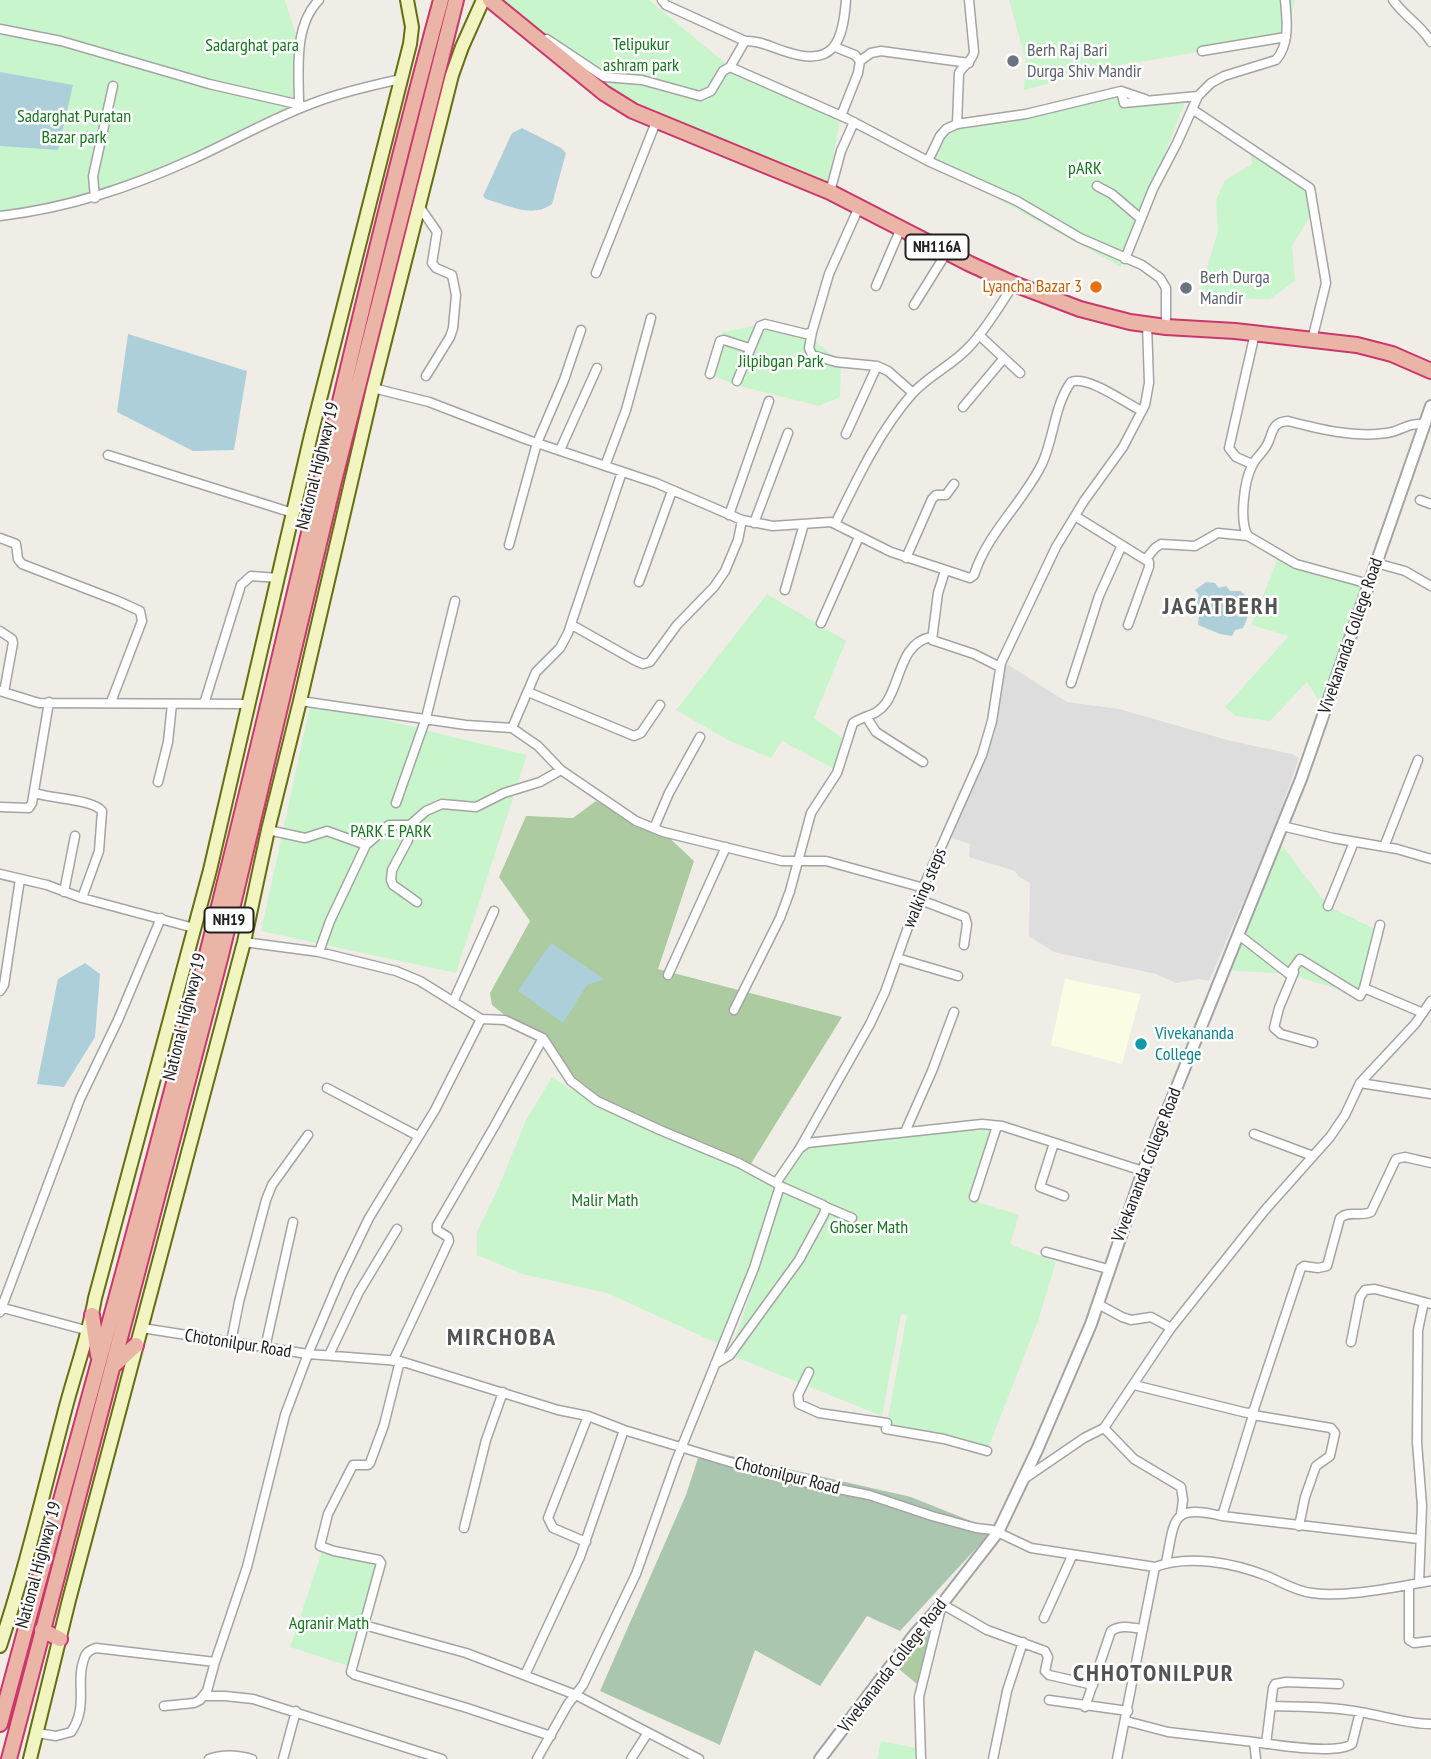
<!DOCTYPE html>
<style>
body{margin:0}
canvas{display:block;background:#f0ede7}
</style>
<canvas width="1431" height="1759"></canvas>
<script>
const context = document.querySelector('canvas').getContext('2d');
context.lineJoin = 'round';
function fillPath(path, color) {
  context.fillStyle = color;
  context.fill(path, 'evenodd');
}
function strokePath(path, color, width, dash) {
  context.strokeStyle = color;
  context.lineWidth = width;
  context.lineCap = dash ? 'butt' : 'round';
  context.setLineDash(dash || []);
  context.stroke(path);
}
function drawText(font, color, halo, rows, align = 'center') {
  context.font = font + ' "PT Sans Narrow",sans-serif';
  context.lineWidth = 5;
  context.setLineDash([]);
  context.textBaseline = 'middle';
  context.strokeStyle = halo;
  context.fillStyle = color;
  for (const [text, x, y, turn = 0] of rows) {
    context.save();
    context.translate(x, y);
    context.rotate((+turn || 0) * Math.PI / 180);
    context.textAlign = isNaN(turn) ? turn : align;
    if (halo) context.strokeText(text, 0, 0);
    context.fillText(text, 0, 0);
    context.restore();
  }
}
fillPath(new Path2D(`
 M1005,663l62,39 52,7 112,32 61,13 7,4 -26,75 -64,148 -11,-2 -22,4 -20,-9 -102,-22 -25,-16 1,-53 -12,-7 -3,-5 -46,-14 1,-13 -21,-7 35,-75 11,-31z`), '#dedddd');
fillPath(new Path2D(`
 M1065,979l76,15 -19,70 -71,-19z`), '#fcfce4');
fillPath(new Path2D(`
 M596,801l67,31 31,29 -36,108 184,48 -103,166 -156,-94 -47,-49 -44,-35 -2,-12 40,-72 -31,-44 27,-61 47,2z
 M936,1617l-19,67 -23,-19z`), '#adcba0');
fillPath(new Path2D(`
 M701,1449l210,48 82,33 -93,101 -33,-15 -47,70 -65,-36 -35,95 -120,-54 86,-196z`), '#abc6ae');
fillPath(new Path2D(`
 M0,0h285l15,47 -1,57 -204,94 -95,16z
 M497,0h152l81,67 111,49 -14,72 -195,-80z
 M1009,0h286l-9,37 -176,30 -86,23 2,-29z
 M1103,96l82,6 -64,165 -192,-106 17,-32z
 M1250,153l30,14 26,22 5,26 -19,31 3,35 -25,18 -72,-1 20,-67 -2,-31 9,-20 27,-16z
 M765,324l40,9 36,29 -1,35 -21,9 -84,-21 -25,-11 12,-42z
 M1279,556l87,29 -41,125 -18,-28 -37,39 -35,-5 -10,-9 64,-71 -38,-11z
 M767,594l79,47 -32,77 31,22 -11,29 -52,-28 -11,17 -43,-18 -52,-30z
 M311,702l216,53 -71,218 -195,-42z
 M1277,839l51,67 49,24 -17,66 -71,-22 -65,-4z
 M552,1077l19,12 5,-3 21,13 141,62 41,30 -58,154 -114,-52 -85,-19 -45,-19v-23l23,-48 26,-64z
 M991,1130l-23,69 51,16 -9,29 46,18 -18,59 -51,130 -101,-22 21,-114 -6,-1 -19,102 -152,-61 54,-164 -4,-10 27,-36 85,-11z
 M322,1551l55,14 -29,101 -58,-19z
 M881,1741l35,7 -2,11h-37z`), '#c9f5cc');
fillPath(new Path2D(`
 M0,72l73,13 -15,65 -58,-4z
 M522,128l39,20 5,5 -14,51c-20,15 -44,1 -66,-5l-3,-3 29,-63z
 M128,334l119,37 -13,79 -41,1 -76,-39z
 M1206,582l9,1 4,5 7,-2 4,5h10l9,7c2,10 -1,20 -6,30l-8,2 -3,6 -12,-2 -22,-9 1,-9 -7,-6 7,-15 -4,-5z
 M551,943l53,36 -17,6 -24,38 -45,-32z
 M85,963l15,11 -5,63 -31,50 -27,-3 21,-105z`), '#accfd9');
const minor = new Path2D(`
 M662,0l4,5 79,36
 M1393,0c11,16 28,25 38,42
 M0,29l61,12 148,43 96,22
 M547,39l57,38 38,3 58,16 11,-5 12,-20 7,-4 15,-26c14,-1 28,7 42,11 48,16 56,-12 59,-52
 M835,47l20,8 5,6 -2,12 -17,43
 M1202,51l84,-14
 M860,61l11,-8 10,-2 88,12
 M730,67l116,51 82,43 89,40 63,37 62,27 18,13 6,10v39
 M1121,91l24,8
 M299,104c0,-33 -6,-78 20,-104
 M1192,109l118,79 16,95 -14,57
 M957,124l2,-51c5,-9 13,-11 15,-21l-5,-52
 M928,161l12,-25 6,-7 11,-5 69,-10 95,-23 3,12 74,-7
 M1097,186l15,8 28,24
 M830,192l11,-41 13,-29
 M95,198l-2,-22 20,-90
 M419,206l18,26 -5,31 4,5 16,7 4,20 -3,33 -3,9 -24,39
 M0,216c69,-8 131,-29 193,-57 42,-19 83,-43 126,-58 27,-10 55,-16 82,-22
 M1125,259l28,-70 24,-46 21,-47 13,-13 13,-7 52,-16c14,-16 11,-40 9,-60
 M596,273l60,-151
 M876,286l25,-58
 M914,305l33,-53
 M812,332l-3,16 3,7 24,7 41,4 11,5 25,22
 M979,335l41,38
 M710,374l10,-33 4,-1 25,8
 M737,381l23,-55 5,-2 41,10 6,-2 17,-58 30,-67
 M373,388l56,14 99,38 128,43 86,37 31,6 58,-4 60,30 79,26 4,-3c14,-43 48,-71 68,-111 12,-26 12,-58 29,-82 17,-7 54,21 71,29
 M963,407l41,-49
 M846,434l31,-68
 M560,450l37,-82
 M108,455l185,58
 M1252,464l-16,-7 -7,-9 26,-115
 M605,466l21,-56 25,-92
 M1420,500l11,4
 M729,515l40,-114
 M1075,516l74,46v5l-21,58
 M754,523l34,-90
 M835,524c22,-45 44,-92 77,-130 17,-19 41,-29 58,-48 17,-18 30,-41 44,-62
 M0,538l16,6 2,15 4,5 96,37 22,10 2,10 -31,81
 M509,545l28,-102 27,-63 17,-50
 M906,558l26,-59 4,-4h10l8,-11
 M1146,559l9,-11 6,-4 34,2 23,-13 30,3
 M1376,563l29,8 26,15
 M945,571l-7,22 -6,47 42,14 26,13
 M639,582l33,-91
 M1369,584l-73,-20 -48,-28c-9,-14 -4,-55 4,-70 4,-9 12,-14 16,-23 5,-11 4,-21 20,-22 31,8 66,17 99,12 16,-2 17,-10 38,-9
 M785,590l19,-66
 M821,623l38,-86
 M572,625l62,35 9,4 7,-2 27,-37 37,-38 11,-16 13,-31 4,-20
 M0,631l12,8 1,4 -9,49
 M1071,683l28,-87 23,-51
 M0,691l39,12 209,1
 M528,692l106,44 7,-3 19,-28
 M300,701l166,24 46,3
 M204,704l37,-119 10,-9 27,2
 M867,718l9,14 47,30
 M561,770l-23,-24 -26,-18 24,-56 24,-24 8,-15 54,-161
 M158,782l10,-40 4,-38
 M35,793c17,6 57,6 67,18l-3,40 -17,47
 M396,803l30,-85 29,-117
 M0,807l29,1 3,-5 17,-101
 M410,825l-2,15 -16,30 -1,10 2,5 24,17
 M1282,826l51,12 64,11 34,10
 M654,828l15,-35 31,-56
 M268,830l37,8 22,-7 39,14 23,-20h21l16,-14 16,-7 34,3 28,-14 36,-11 21,-12 75,51 27,11 119,29h44l98,27
 M1384,847l34,-87
 M0,874l47,11 35,13 112,30
 M64,892l11,-56
 M918,899l47,18 2,7 -3,21
 M1328,906l26,-64
 M1239,935l50,39 11,-15 60,37 4,-8 59,25
 M244,942l75,10 77,19 24,10 61,38 24,1 38,18 28,43 26,20 63,29 79,33 37,20
 M319,952l11,-31 36,-76
 M897,958l61,18
 M1294,972l-15,36 -5,20 7,6 32,9
 M668,975l58,-128
 M1364,988l16,-63
 M0,991l4,-6 16,-106
 M453,1002l41,-91
 M734,1010l46,-92 10,-27 21,-78 26,-40 16,-50c11,-8 23,-6 33,-20 15,-21 14,-60 45,-66
 M1360,1083l71,11
 M327,1088l91,48
 M905,1132l27,-61 22,-59
 M1254,1134l59,22
 M1054,1143l-14,44 24,9
 M802,1147l5,-4 175,-19 20,2 141,45
 M974,1197l23,-71
 M826,1207l26,11
 M1046,1252l62,17
 M1098,1304l24,13 9,3 20,-3 20,11
 M0,1307l89,24
 M0,1312l80,-213 38,-79 43,-102
 M142,1328l166,26 92,7 158,49 30,6 36,14 129,39 45,12 71,14 63,21 44,12 17,2 38,18 124,19c33,-13 79,-4 112,9 15,6 28,15 45,17 34,5 84,-6 119,-12
 M231,1342l8,-40 27,-102 6,-15 36,-50
 M1351,1342l9,-45 5,-7 10,-1 49,13
 M265,1348l28,-126
 M329,1355l30,-63 38,-63
 M393,1361l56,-120 -1,-4 -11,-7v-5l57,-98 49,-89
 M400,1361l-16,64 -14,38 -2,2h-15l-25,49 -8,32 14,5 45,9 2,3 -30,109 4,3 112,33 84,28
 M715,1364l15,-9 13,-18 56,-77 25,-46 2,-7 -3,-2 -43,-19
 M809,1372l-11,23 1,9 20,9 68,10
 M1134,1385l113,28 6,-1 48,-144 3,-2 14,2 9,-2 13,-48c9,-8 20,-1 31,-6l25,-53 9,-2 26,6
 M1253,1415l78,13 4,5 -5,23 -14,10 -11,31 -6,29
 M1104,1428l30,31 47,28 2,13 -2,14
 M886,1429l58,10 43,12
 M1024,1479l60,-41 20,-10 67,-100 94,-118 65,-73 15,-22 15,-32 55,-59 16,-23
 M1222,1516l32,-104
 M464,1528l22,-88 17,-48
 M586,1542l-33,-14 -5,-10 40,-102
 M1166,1563c9,-45 5,-59 56,-47l197,23
 M1419,1583l3,-77 -5,-64 1,-112 6,-28 7,2
 M1409,1585v55l5,3 17,-2
 M1044,1618l28,-62
 M364,1625l102,28 110,42 123,64
 M525,1675l55,-118 44,-127
 M204,1696h21l28,3 189,60
 M1049,1700l79,11
 M164,1706l30,-3 6,-3 7,-9 8,-29 32,-95 38,-152 23,-61 33,-78 28,-58 66,-108 46,-91
 M1271,1706c29,1 60,0 89,6 24,4 46,12 71,12
 M1085,1707l26,-76c10,-7 21,-3 32,-2
 M1126,1721l42,11 86,10 2,17
 M37,1733l19,3 15,-4c18,-26 4,-50 13,-73 2,-7 6,-9 12,-11l119,14
 M1254,1742c22,3 82,13 98,2l8,-32
 M1266,1744l7,-56 2,-4 11,-2 53,2
 M209,1759c14,-5 29,-4 43,0
 M283,1759l13,-48
 M537,1759l31,-55 15,-19 53,-111 40,-113 78,-193 26,-82 -4,-3 24,-35 70,-124 15,-32 33,-93 64,-144 10,-34 9,-58 55,-116 28,-46 39,-54 22,-42 4,-22 -2,-59
 M631,1759l16,-25
 M921,1759l-2,-62 23,-93 45,26 58,21 3,6 -3,14 4,4 44,10
 M993,1759l14,-68 16,-49
 M1117,1759l38,-192`);
const tertiary = new Path2D(`
 M820,1759l95,-125 27,-30 56,-72 39,-82 54,-126 52,-153 158,-392 130,-373`);
const secondary = new Path2D(`
 M0,1646c25,-75 43,-152 63,-228 10,-41 25,-79 32,-120l115,-428 101,-435 99,-391 2,-17 -5,-27
 M30,1759l39,-159 175,-658 24,-112 32,-129 73,-313 79,-313 10,-28 21,-47`);
const trunk = new Path2D(`
 M490,0l114,93 29,18 197,81 140,72 44,20 66,25 50,13 36,5 69,4 122,14 35,9 39,17
 M92,1315l6,40
 M114,1365l22,-20
 M42,1630l18,9
 M0,1724c75,-279 155,-557 224,-838 74,-295 137,-592 217,-886
 M9,1759l212,-804 112,-470 123,-485`);
strokePath(minor, '#a4a4a4', 11);
strokePath(tertiary, '#a4a4a4', 14);
strokePath(secondary, '#666f0f', 16);
strokePath(trunk, '#cb376c', 18);
strokePath(minor, '#fff', 8);
strokePath(tertiary, '#fff', 10);
strokePath(secondary, '#f2f4c1', 12);
strokePath(trunk, '#eab4a6', 14);
for (const [x, y, r, color] of [
 [1013,61,7,"#6b7280"],
 [1096,287,7,"#e8710a"],
 [1186,288,7,"#6b7280"],
 [1141,1044,7,"#0f9aa8"]
]) {
  const dot = new Path2D();
  dot.arc(x, y, r, 0, 2 * Math.PI);
  context.fillStyle = color;
  context.fill(dot);
  strokePath(dot, '#fff', 2.5);
}
for (const [x, y, w] of [
 [937,247,63],
 [229,920,49]
]) {
  const box = new Path2D();
  box.roundRect(x - w / 2, y - 12.5, w, 25, 5);
  context.fillStyle = '#fff';
  context.fill(box);
  strokePath(box, '#202020', 2);
}
drawText('bold 16px', '#202020', null, [
 ["NH116A",937,247],
 ["NH19",229,920]
]);
drawText('18px', '#16761d', '#fff', [
 ["Telipukur",641,45],
 ["ashram park",641,66],
 ["Sadarghat para",252,46],
 ["Sadarghat Puratan",74,117],
 ["Bazar park",74,138],
 ["pARK",1085,169],
 ["Jilpibgan Park",781,362],
 ["PARK E PARK",391,832],
 ["Malir Math",605,1201],
 ["Ghoser Math",869,1228],
 ["Agranir Math",329,1624]
]);
drawText('18px', '#5b616d', '#fff', [
 ["Berh Raj Bari",1027,51],
 ["Durga Shiv Mandir",1027,72],
 ["Berh Durga",1200,278],
 ["Mandir",1200,299]
], 'left');
drawText('18px', '#c56008', '#fff', [
 ["Lyancha Bazar 3",1082,287]
], 'right');
drawText('18px', '#202020', '#fff', [
 ["National Highway 19",318,466,-76],
 ["Vivekananda College Road",1351,636,-71],
 ["walking steps",925,888,-67],
 ["National Highway 19",185,1017,-76],
 ["Vivekananda College Road",1147,1165,-69],
 ["Chotonilpur Road",238,1344,9],
 ["Chotonilpur Road",787,1476,14],
 ["National Highway 19",39,1565,-75],
 ["Vivekananda College Road",893,1666,-52]
]);
drawText('18px', '#0d838f', '#fff', [
 ["Vivekananda",1155,1034],
 ["College",1155,1055]
], 'left');
context.letterSpacing = '2px';
drawText('bold 24px', '#535353', '#fff', [
 ["JAGATBERH",1221,607],
 ["MIRCHOBA",502,1338],
 ["CHHOTONILPUR",1154,1674]
]);
context.letterSpacing = '0px';
</script>
